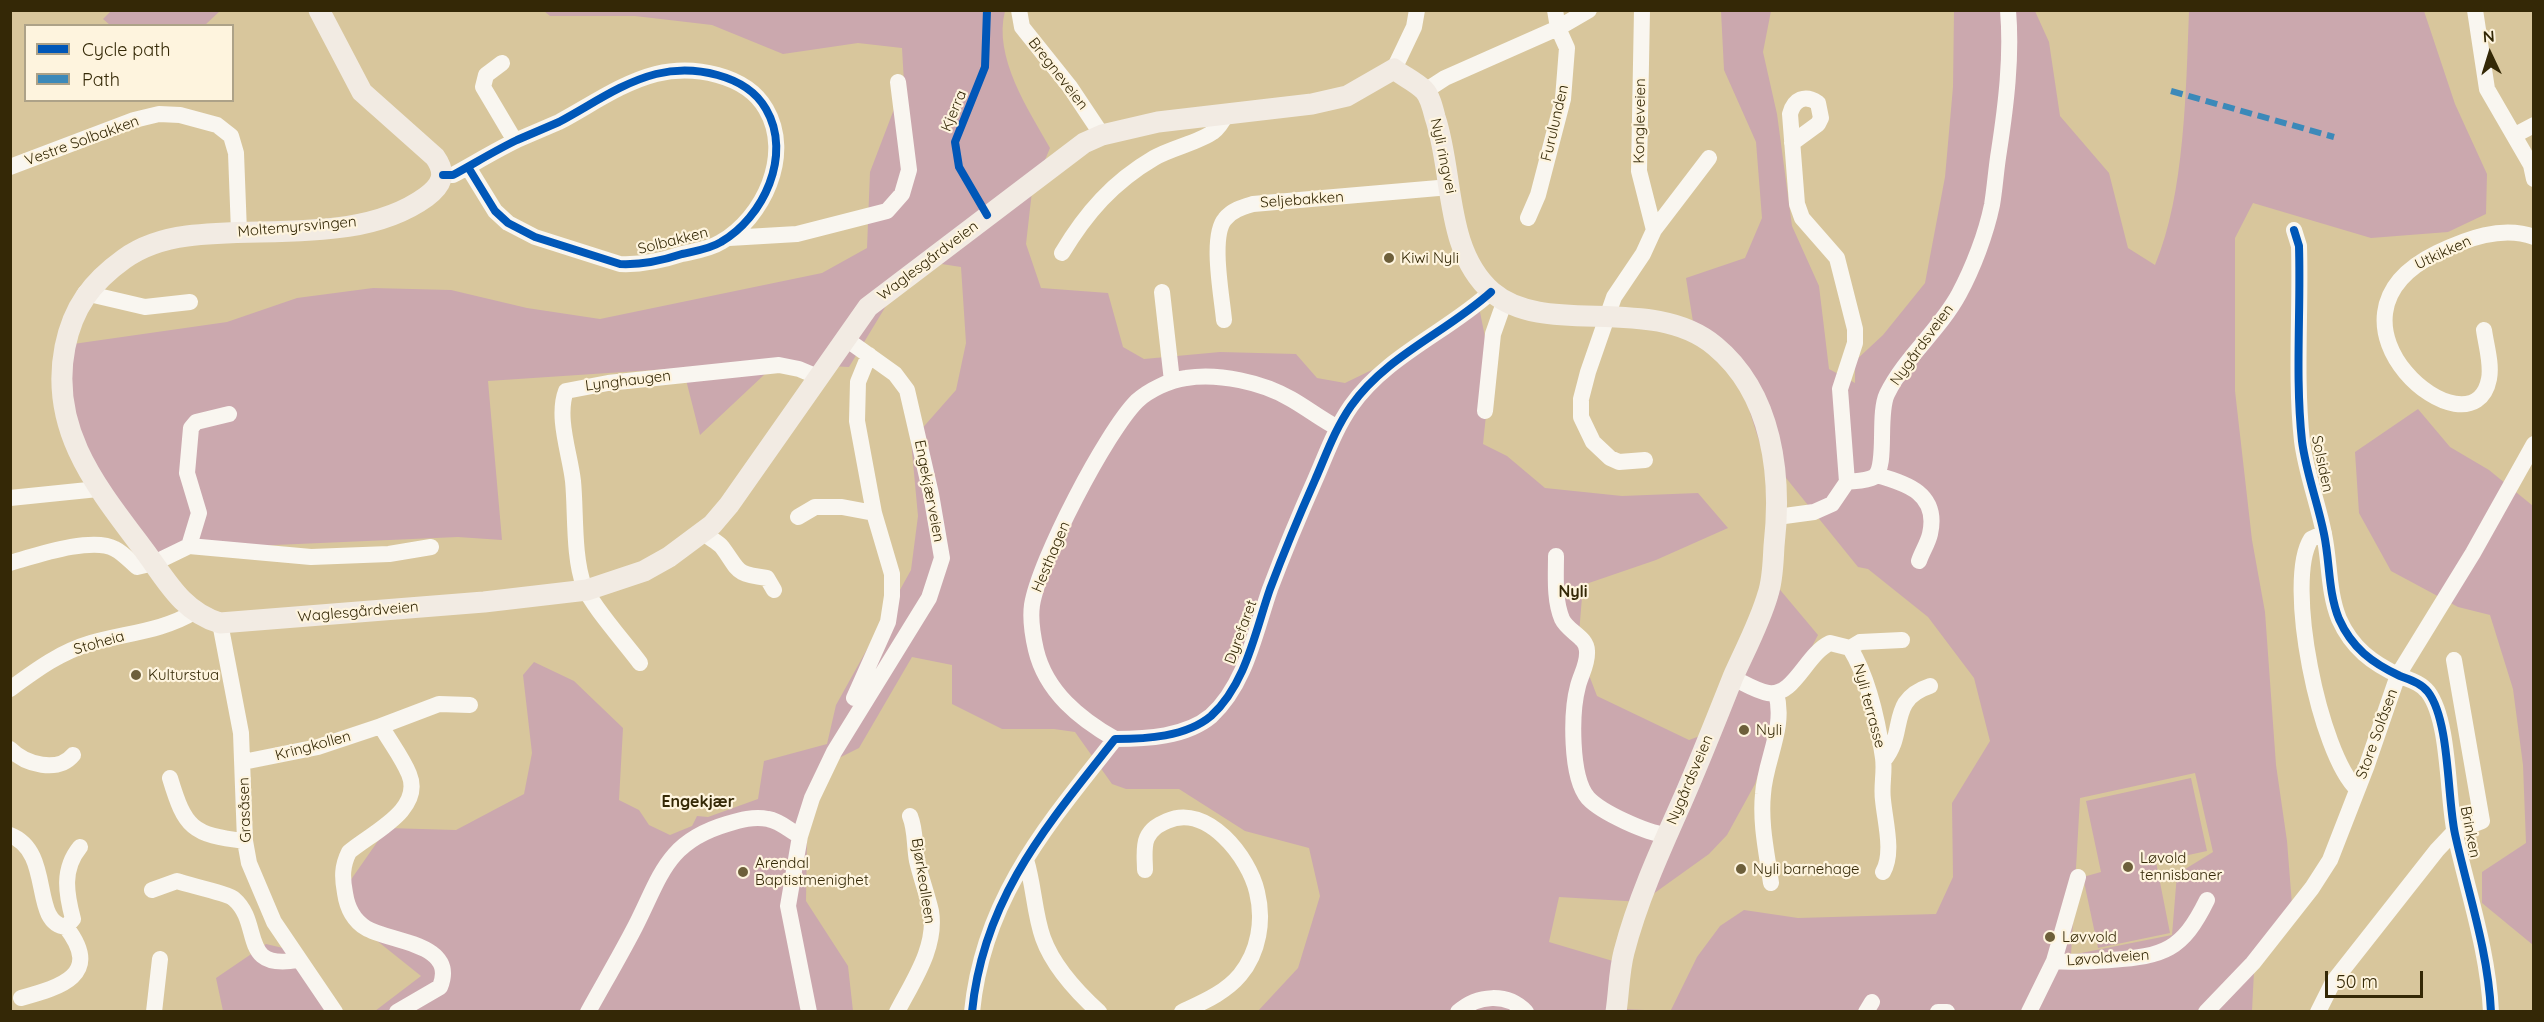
<!DOCTYPE html>
<meta charset="utf-8">
<style>
body{margin:0}
#map{position:relative;width:2544px;height:1022px;overflow:hidden;background:#d8c69c;font-family:Quicksand,sans-serif}
canvas{display:block}
.frame{position:absolute;inset:0;border:12px solid #342806;pointer-events:none}
.legend{position:absolute;left:24px;top:24px;width:210px;height:78px;box-sizing:border-box;background:#fef4de;border:2px solid #ada288;margin:0;padding:8px 10px;list-style:none;font-size:18px;color:#342806}
.legend li{display:flex;align-items:center;gap:12px;height:30px}
.legend b{width:30px;border:2px solid #ada288}
.north{position:absolute;left:2460px;top:24px;width:60px;height:60px;-webkit-text-stroke:4px #fef4de;paint-order:stroke;rotate:356deg;font-size:16px;font-weight:700;line-height:24px;text-align:center;color:#342806}
.north::after{content:'';display:block;margin:auto;width:21px;height:27px;background:#342806;clip-path:polygon(50% 0,100% 100%,50% 72%,0 100%)}
.scale{position:absolute;left:2325px;top:971px;width:98px;height:27px;box-sizing:border-box;border:3px solid #342806;border-top:0;padding-left:8px;font-size:18px;line-height:21px;white-space:nowrap;color:#342806;-webkit-text-stroke:4px #fef4de;paint-order:stroke}
</style>
<div id="map">
<canvas width="2544" height="1022"></canvas>
<div class="frame"></div>
<ul class="legend">
<li><b style="height:8px;background:#0057b8"></b>Cycle path</li>
<li><b style="height:8px;background:#3c89b9"></b>Path</li>
</ul>
<div class="north">N</div>
<div class="scale">50 m</div>
</div>
<script>
const context = document.querySelector('canvas').getContext('2d');
context.lineJoin = 'round';
function fillPath(path, color) {
  context.fillStyle = color;
  context.fill(path, 'evenodd');
}
function strokePath(path, color, width, dash) {
  context.strokeStyle = color;
  context.lineWidth = width;
  context.lineCap = dash ? 'butt' : 'round';
  context.setLineDash(dash || []);
  context.stroke(path);
}
function drawText(font, color, halo, rows, align = 'center') {
  context.font = font + ' Quicksand,sans-serif';
  context.lineWidth = 4.5;
  context.setLineDash([]);
  context.textBaseline = 'middle';
  context.strokeStyle = halo;
  context.fillStyle = color;
  for (const [text, x, y, turn = 0] of rows) {
    context.save();
    context.translate(x, y);
    context.rotate((+turn || 0) * Math.PI / 180);
    context.textAlign = isNaN(turn) ? turn : align;
    if (halo) context.strokeText(text, 0, 0);
    context.fillText(text, 0, 0);
    context.restore();
  }
}
fillPath(new Path2D(`
 M111,11v-1l109,1 -15,14h-95l-7,-6z
 M544,11h461c-12,46 23,98 45,137l-18,43 -6,53 15,44 67,5 15,54 21,12 76,-7 76,2 21,24 28,5 70,-34 64,-42 12,60 -8,77 24,12 38,32 77,8 76,-3 30,35 -72,32 -73,25 -5,61 19,50 92,44 19,-7 63,-154 47,56 -39,75 -24,74 -28,51 -18,19 -67,48 -83,-5 -10,45 74,22 1,45 41,2h-407l40,-43 22,-72 -11,-48 -64,-17 -66,-42h-53l-14,-5 -37,-52 -21,-3h-52l-50,-25v-39l-40,-8 -53,91 -32,16 -20,74 -1,63 42,65 5,45h-478l46,-35 -60,-48 -11,-47 37,-53 69,2 68,-36 8,-41 -9,-78 11,-13 40,19 49,47 -4,72 20,10 10,15 21,10 22,-9 5,-10 11,1 50,-18 6,-38 63,-17 9,-39 75,-135 7,-54 -7,-75 45,-51 10,-47 -5,-76 -26,-4 -46,38 -40,66 -20,-1 -64,8 -65,61 -17,-67 -195,13 14,159 -44,-3 -229,10 -75,8 -81,-117 -12,-76 12,-18 154,-22 70,-24 76,-10 78,2 76,18 73,11 222,-46 45,-25 3,-76 34,-89 -2,-35 -44,-5 -75,11 -71,-29 -77,-9h-85z
 M1721,11h50l-8,41 14,62 15,112 27,60 10,83 26,14v-22l28,-26 42,-52 20,-106 8,-90 1,-76h81l14,31 11,74 49,57 19,75 27,17c30,-71 31,-177 34,-254h235l31,93 32,70 -1,40 -38,18 -77,6 -118,-35 -18,35v153l17,149 13,72 11,153 11,76 5,64 -38,66 -2,40 -582,1 27,-55 23,-31 24,-16 54,8 138,-4 17,-37 -1,-74 38,-62 -16,-63 -46,-61 -60,-48 -10,-2 -97,-120 -20,-63 -47,-56 -8,-50 59,-20 17,-40 -6,-76 -32,-72zM2195,773l18,79 -36,22 -5,61 -101,20 9,-157z
 M2418,409l32,38 39,23 44,36v439l-51,-42v-31l44,-29 -3,-78 -10,-76 -23,-74 -32,-8 -67,-36 -32,-58 -4,-61z
 M2191,778l16,73 -51,11 14,71 -72,15 -15,-71 18,-5 -15,-71z
 M266,944l34,8 42,59h-119l-7,-33z`), '#cba8ae');
strokePath(new Path2D(`
 M1019,10l3,17 48,60 32,48
 M1642,10l-3,161 15,59 -11,24 -29,43 -26,75 -7,27v18l12,25 17,16 9,4 26,-2
 M2475,10l12,79 44,76 3,14
 M502,63l-16,12 -3,12 32,54
 M1394,69l20,-42 3,-17
 M1425,91l20,-13 113,-50 31,-18
 M2515,135l19,-10
 M10,167l124,-47 25,-6 21,1 37,10 14,11 5,17 3,79
 M443,175h10c22,-12 43,-25 64,-35 14,-6 28,-12 42,-18 32,-17 62,-39 97,-48 37,-9 90,0 110,35 27,46 -3,109 -45,133 -11,7 -26,9 -39,12 -21,7 -40,11 -62,10l-85,-27 -27,-14 -13,-12 -27,-44
 M1528,218l10,-23 25,-96 4,-51 -9,-20 -3,-18
 M1654,230l55,-72
 M2294,230l5,16c2,64 -4,131 3,195 4,32 16,62 22,93 6,28 4,58 15,85 13,29 33,44 61,57 10,4 21,7 28,16 22,29 19,105 27,142 13,59 33,116 36,178
 M729,238l68,-4 90,-23 15,-17 7,-24 -11,-88
 M1062,253c24,-40 51,-71 92,-95 17,-10 46,-16 59,-26 6,-4 11,-13 14,-19
 M1162,292l10,89
 M85,293l60,14 45,-5
 M1224,320c-2,-23 -14,-84 1,-101 7,-9 18,-12 28,-15l197,-17
 M2484,330c2,15 8,34 5,49 -16,83 -189,-59 -52,-126 29,-14 65,-28 97,-16
 M1485,411l8,-77 12,-34
 M1876,475c31,8 63,19 54,59 -2,9 -8,18 -11,27
 M1847,482c8,-1 20,-1 27,-5 14,-10 3,-62 13,-83 18,-37 52,-63 72,-100 14,-26 27,-60 33,-89 3,-18 4,-36 7,-54 7,-46 13,-94 9,-141
 M10,498l88,-9
 M798,517l17,-10h27l32,6
 M1777,517l37,-5 18,-8 15,-22 -7,-93 15,-46v-14l-18,-71 -35,-40 -5,-14 -7,-90c4,-15 15,-20 28,-11l3,15 -3,6 -26,19
 M703,532c5,6 14,9 19,15 18,24 12,27 45,31l7,12
 M2324,533l-13,6c-27,42 9,216 46,250
 M189,546l10,-33 -12,-40 4,-45 5,-6 33,-8
 M1556,556c0,20 -2,44 6,63 6,13 25,18 25,32 1,13 -6,23 -9,35 -7,26 -8,91 10,112 14,15 59,35 78,37
 M10,563c25,-7 82,-27 105,-14 8,4 15,12 22,18l17,-4 35,-17 122,11 78,-3 42,-7
 M220,623l21,110 4,108 4,22 25,59 61,90
 M1850,648l10,-6 42,-2
 M640,663c-13,-18 -49,-58 -56,-77 -11,-29 -8,-75 -11,-105 -3,-27 -17,-64 -7,-90l42,-8 171,-18 20,4 19,8
 M1733,678c11,5 23,13 35,15 26,4 38,-39 62,-50l20,5c19,31 28,74 33,110 2,14 -2,28 0,42 2,22 11,53 0,72
 M10,689c26,-19 50,-37 81,-46 35,-10 72,-12 103,-31
 M854,698l34,-76 4,-26v-22l-18,-61 -17,-92 1,-39 11,-27
 M381,726l58,-22 31,1
 M1115,739c-35,-20 -69,-47 -79,-89 -3,-13 -6,-31 -4,-45 7,-44 74,-173 105,-204 12,-11 33,-21 49,-23 33,-5 76,4 105,21 16,9 31,21 47,29
 M10,749c16,16 48,24 63,6
 M1884,760c23,-27 3,-60 46,-74
 M243,762l75,-15 63,-21c9,16 21,31 28,48 15,36 -38,59 -60,78 -7,14 -7,25 -4,41 2,14 8,27 21,35 22,14 92,14 74,59l-43,25
 M170,778c15,50 22,57 75,63
 M10,835c44,17 20,88 56,92l7,-8c-7,-26 -11,-50 7,-72
 M1026,860c8,25 8,53 17,78 10,28 34,54 56,74
 M1145,870c0,-9 -2,-23 2,-32 4,-9 11,-13 20,-17 40,-18 82,36 90,71 7,28 2,60 -17,83 -15,18 -37,27 -58,37
 M1771,883c-4,-29 -11,-59 -8,-89 2,-34 23,-66 13,-101
 M152,890l25,-9c11,4 52,13 57,18 29,25 4,72 64,61
 M2054,961l24,-84
 M21,998c40,-11 82,-23 45,-71
 M154,1012l6,-53
 M588,1012c16,-29 32,-56 47,-85 26,-51 31,-85 92,-103 13,-4 27,-8 41,-5 12,2 21,11 32,17
 M809,1012l-21,-106 12,-70 12,-38 22,-46 95,-154 13,-40 -11,-64 -24,-104 -12,-16 -49,-35
 M897,1012c16,-31 40,-65 34,-101 -4,-17 -10,-33 -14,-50 -3,-16 -1,-30 -7,-45
 M972,1012c11,-114 76,-188 143,-273 31,0 71,-2 96,-23 35,-32 44,-84 59,-127 14,-37 29,-73 45,-109 11,-25 20,-51 36,-74 35,-50 96,-74 140,-114
 M1458,1012c19,-17 49,-20 68,0
 M1866,1012l6,-10
 M1938,1012h9
 M2029,1012l25,-51c19,2 37,0 57,-1 53,-4 71,-9 96,-60
 M2206,1012l47,-49 59,-75 18,-28 37,-95 31,-90 75,-122 61,-109
 M2318,1012l15,-30 104,-132 17,-18 28,-11 -28,-161`), '#f9f6f0', 16);
strokePath(new Path2D(`
 M319,10l43,82 73,65c12,17 7,28 -9,40 -65,47 -164,29 -239,39 -23,3 -45,10 -63,23 -32,23 -51,48 -59,88 -16,81 30,138 76,199 24,31 39,65 79,77l264,-21 103,-12 57,-19 25,-14 43,-32 17,-20 139,-198 216,-164 18,-8 56,-13 154,-18 35,-8 47,-27c9,7 22,13 30,21 6,6 9,19 11,27 19,56 9,133 57,175 53,46 160,1 223,54 58,48 67,130 59,200 -1,16 -1,33 -6,48 -8,28 -23,56 -35,83 -17,43 -34,86 -53,129 -21,47 -43,96 -56,146 -5,19 -5,40 -8,60`), '#f2ebe3', 21);
strokePath(new Path2D(`
 M2171,91l163,46`), '#3c89b9', 6, [12, 6]);
strokePath(new Path2D(`
 M987,10l-2,57 -30,75 4,25 28,48
 M443,175h10c22,-12 43,-25 64,-35 14,-6 28,-12 42,-18 32,-17 62,-39 97,-48 37,-9 90,0 110,35 27,46 -3,109 -45,133 -11,7 -26,9 -39,12 -21,7 -40,11 -62,10l-85,-27 -27,-14 -13,-12 -27,-44
 M2294,230l5,16c2,64 -4,131 3,195 4,32 16,62 22,93 6,28 4,58 15,85 13,29 33,44 61,57 10,4 21,7 28,16 22,29 19,105 27,142 13,59 33,116 36,178
 M972,1012c11,-114 76,-188 143,-273 31,0 71,-2 96,-23 35,-32 44,-84 59,-127 14,-37 29,-73 45,-109 11,-25 20,-51 36,-74 35,-50 96,-74 140,-114`), '#0057b8', 8);
for (const [x, y, r, color] of [
 [1389,258,6,"#6d5f3a"],
 [136,675,6,"#6d5f3a"],
 [1744,730,6,"#6d5f3a"],
 [2128,867,6,"#6d5f3a"],
 [1741,869,6,"#6d5f3a"],
 [743,872,6,"#6d5f3a"],
 [2050,937,6,"#6d5f3a"]
]) {
  const dot = new Path2D();
  dot.arc(x, y, r, 0, 2 * Math.PI);
  context.fillStyle = color;
  context.fill(dot);
  strokePath(dot, '#fef4de', 2);
}
drawText('15px', '#342806', '#fef4de', [
 ["Bregneveien",1058,74,52],
 ["Kjerra",954,111,-67],
 ["Kongleveien",1640,121,-89],
 ["Furulunden",1555,123,-77],
 ["Vestre Solbakken",82,141,-20],
 ["Nyli ringvei",1443,156,78],
 ["Seljebakken",1302,200,-4],
 ["Moltemyrsvingen",297,227,-5],
 ["Solbakken",673,241,-14],
 ["Utkikken",2443,253,-25],
 ["Waglesgårdveien",928,261,-37],
 ["Nygårdsveien",1922,345,-54],
 ["Lynghaugen",628,381,-7],
 ["Solsiden",2322,464,78],
 ["Engekjærveien",929,491,79],
 ["Hesthagen",1051,557,-67],
 ["Waglesgårdveien",358,612,-5],
 ["Dyrefaret",1241,632,-70],
 ["Stoheia",99,643,-16],
 ["Nyli terrasse",1869,706,75],
 ["Store Solåsen",2377,734,-70],
 ["Kringkollen",313,746,-15],
 ["Nygårdsveien",1690,780,-67],
 ["Grasåsen",245,810,-92],
 ["Brinken",2470,832,79],
 ["Bjørkealleen",923,881,81],
 ["Løvoldveien",2108,958,-4]
]);
drawText('15px', '#342806', '#fef4de', [
 ["Kiwi Nyli",1401,258],
 ["Kulturstua",148,675],
 ["Nyli",1756,730],
 ["Løvold",2140,858],
 ["tennisbaner",2140,875],
 ["Arendal",755,863],
 ["Baptistmenighet",755,880],
 ["Nyli barnehage",1753,869],
 ["Løvvold",2062,937]
], 'left');
drawText('bold 16px', '#342806', '#fef4de', [
 ["Nyli",1573,592],
 ["Engekjær",698,802]
]);
</script>
